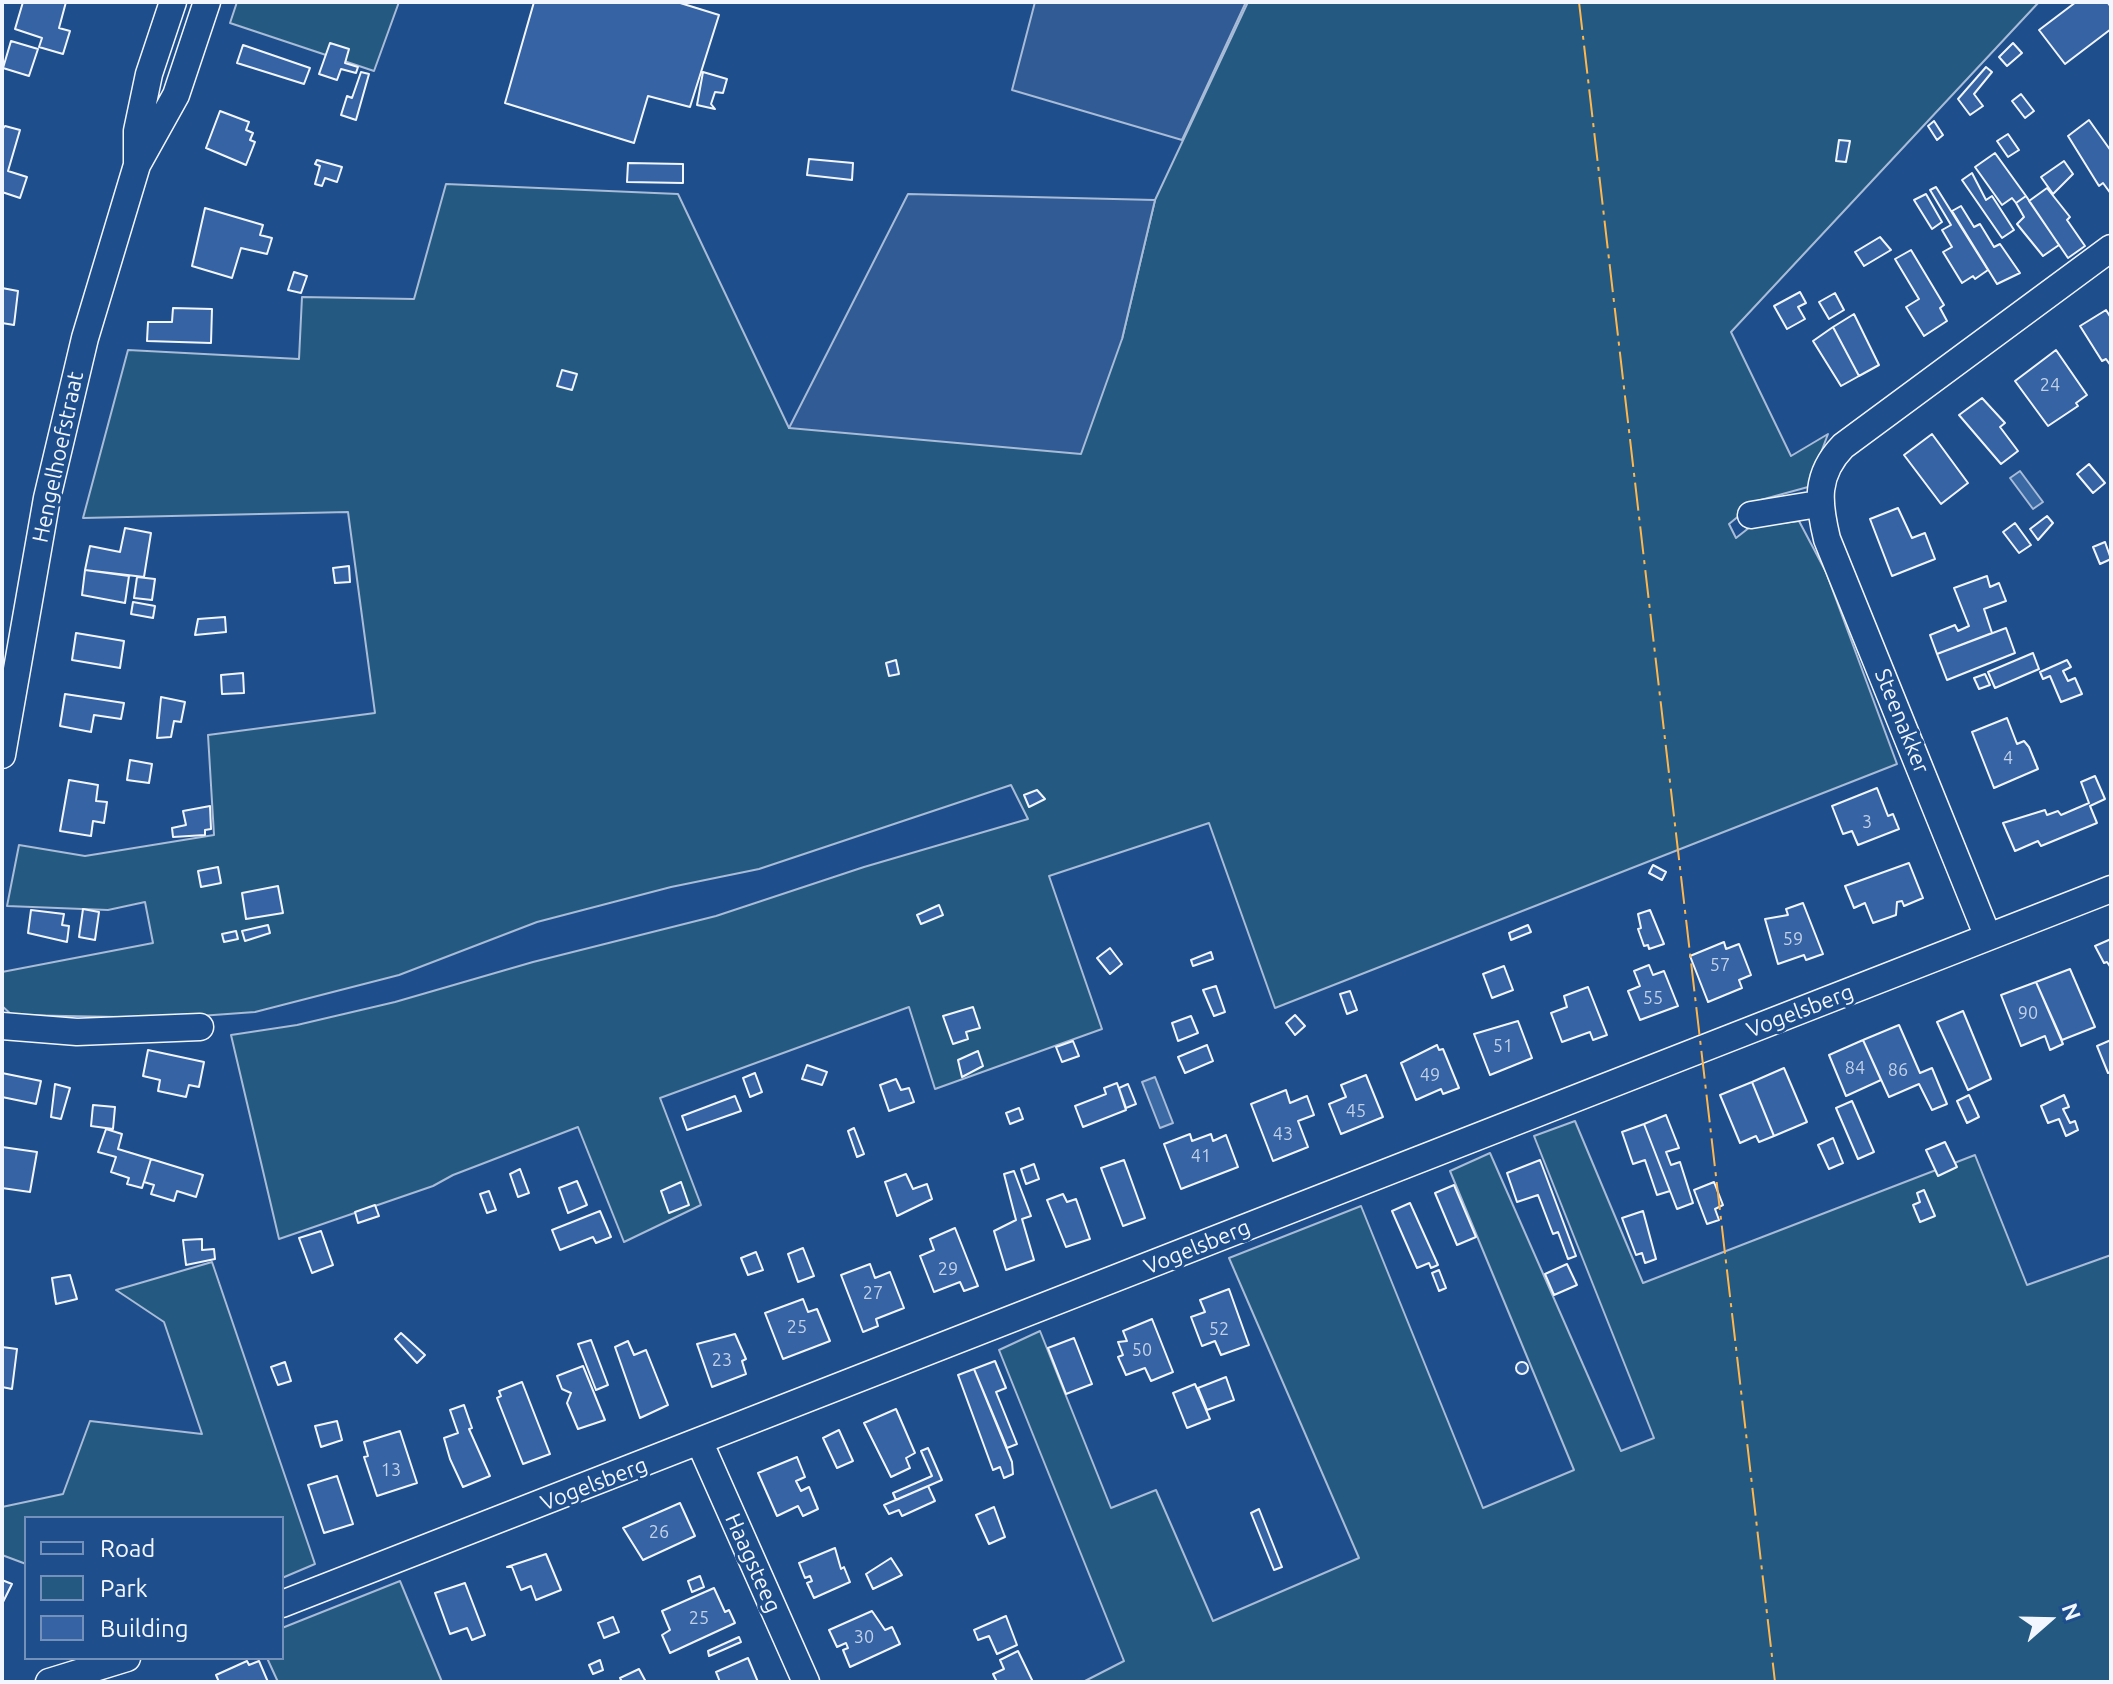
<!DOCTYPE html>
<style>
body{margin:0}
#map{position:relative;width:2113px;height:1684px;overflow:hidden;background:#1f4e8c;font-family:Ubuntu,sans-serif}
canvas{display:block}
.frame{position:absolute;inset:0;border:4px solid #f2f6ff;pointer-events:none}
.legend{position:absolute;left:24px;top:1516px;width:260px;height:144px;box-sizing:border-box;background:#1f4e8c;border:2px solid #7391ba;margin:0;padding:10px 14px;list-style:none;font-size:24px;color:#f2f6ff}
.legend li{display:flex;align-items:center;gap:16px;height:40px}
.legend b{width:40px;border:2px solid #7391ba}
.north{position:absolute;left:2009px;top:1580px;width:80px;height:80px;-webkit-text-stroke:6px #1f4e8c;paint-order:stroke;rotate:70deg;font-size:22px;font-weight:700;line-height:32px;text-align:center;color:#f2f6ff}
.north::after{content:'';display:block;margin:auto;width:28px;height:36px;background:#f2f6ff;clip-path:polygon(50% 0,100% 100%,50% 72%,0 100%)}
</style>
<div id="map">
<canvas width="2113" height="1684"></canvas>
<div class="frame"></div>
<ul class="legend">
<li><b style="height:10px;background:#1f4e8c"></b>Road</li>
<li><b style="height:22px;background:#245a82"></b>Park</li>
<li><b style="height:22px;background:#3563a3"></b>Building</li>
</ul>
<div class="north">N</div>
</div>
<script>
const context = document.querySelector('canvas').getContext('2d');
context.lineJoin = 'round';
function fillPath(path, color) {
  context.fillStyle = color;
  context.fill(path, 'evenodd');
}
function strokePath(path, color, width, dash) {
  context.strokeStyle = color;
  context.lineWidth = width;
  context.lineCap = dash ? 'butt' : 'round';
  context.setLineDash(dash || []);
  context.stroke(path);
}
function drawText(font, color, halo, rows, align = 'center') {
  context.font = font + ' Ubuntu,sans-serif';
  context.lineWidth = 6;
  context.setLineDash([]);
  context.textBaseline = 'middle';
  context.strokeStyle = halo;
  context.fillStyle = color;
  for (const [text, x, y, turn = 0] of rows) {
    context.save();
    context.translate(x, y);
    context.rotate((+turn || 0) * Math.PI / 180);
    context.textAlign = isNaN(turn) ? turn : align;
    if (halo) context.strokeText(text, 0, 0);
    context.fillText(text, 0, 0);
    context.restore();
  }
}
const green = new Path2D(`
 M237,2h162l-25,69 -144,-48z
 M1248,2h791l-308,330 60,124 37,-22 -20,53 -51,14 -28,23 7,14 14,-11 49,-6 27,51 71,192 -622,244 -66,-185 -160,53 53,153 -167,60 -26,-82 -249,91 41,107 -77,37 -46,-115 -125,48 -20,11 -154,53 -48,-204 66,-10 98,-23 138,-40 183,-46 148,-49 164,-48 -17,-34 -252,84 -88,18 -134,35 -138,53 -144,37 -83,6 -160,-3 -10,-9v-34l151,-29 -8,-41 -37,8 -101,-4 12,-61 66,11 129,-21 -6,-100 167,-22 -27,-201 -265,6 45,-168 171,9 3,-62 112,2 32,-115 232,10 111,234 333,-89 33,-139z
 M1575,1121l68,162 332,-128 52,130 84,-30v427h-1028l41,-21 -125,-311 41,-19 71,177 45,-18 57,131 146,-63 -130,-300 132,-52 122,302 91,-38 -124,-299 40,-18 131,298 33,-13 -120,-302z
 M212,1262l103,302 -33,14v-60h-256v46l-24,-9v-48l61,-13 27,-73 112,13 -38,-112 -48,-32z
 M400,1581l42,101h-164l-11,-24h15v-30z`);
fillPath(green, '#245a82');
strokePath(green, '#a8bbd7', 2);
const parking = new Path2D(`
 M1035,2h211l-64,138 -170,-50z
 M908,194l247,6 -33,139 -41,115 -292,-26z`);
fillPath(parking, '#305b95');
strokePath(parking, '#a8bbd7', 2);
const water = new Path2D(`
 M2020,471l23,31 -10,7 -23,-31z
 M1155,1077l18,46 -13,5 -18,-46z`);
fillPath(water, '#3b69a3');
strokePath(water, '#a8bbd7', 2);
const building = new Path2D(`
 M23,2h43l-7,26 11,3 -7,23 -24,-7 3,-9 -27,-9z
 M534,2h143l42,13 -29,92 -42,-11 -14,47 -129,-40z
 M2076,2h31l4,5v22l-46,35 -26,-34z
 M11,41l27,8 -9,27 -26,-8z
 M330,43l19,6 -4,14 13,4 -2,6 -15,-4 -4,11 -18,-6z
 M2013,43l9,10 -15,13 -8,-9z
 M243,45l67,23 -6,16 -67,-21z
 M1986,67l6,5 -18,22 9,12 -13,9 -12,-16z
 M361,72l8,2 -13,46 -15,-5 6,-19 5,2z
 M703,72l24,7 -4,14 -8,-1 -4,12 4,5 -18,-4z
 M2021,94l13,17 -9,7 -13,-17z
 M220,111l29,11 -3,8 7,3 -3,7 5,2 -9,23 -40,-17z
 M2089,120l22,31v43l-8,-11 -4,3 -31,-50z
 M1934,121l9,14 -6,5 -9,-14z
 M5,126l15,4 -12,41 19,6 -7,21 -18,-6v-62z
 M2008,134l11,16 -11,7 -11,-16z
 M1839,140l11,1 -4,21 -10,-1z
 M1995,153l31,43 -10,7 -4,-5 -10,7 -27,-38z
 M809,159l44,4 -1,17 -45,-5z
 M317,160l25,7 -5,15 -12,-4 -3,8 -7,-2 5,-18 -5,-2z
 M2064,161l9,13 -20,20 -12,-17z
 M628,163l55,1v19l-56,-1z
 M1972,173l14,27 6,-4 22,34 -12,8 -40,-58z
 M1936,187l52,83 -13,9 -2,-3 -11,7 -19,-31 9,-5 -10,-17 9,-5 -21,-35z
 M2047,188l23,29 -3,3 18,26 -17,12 -39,-57z
 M1926,194l16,28 -10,7 -18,-29z
 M2026,196l33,49 -16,11 -26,-32 7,-7 -8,-14z
 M1961,206l13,21 6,-3 14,23 6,-3 20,29 -23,11 -45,-73z
 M205,208l58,17 -3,10 12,3 -5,16 -26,-6 -9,30 -40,-12z
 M1880,237l11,13 -27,16 -9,-14z
 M1911,250l33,55 -4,3 7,13 -23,15 -18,-29 13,-8 -24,-40z
 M294,272l13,4 -6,17 -13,-3z
 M2,288l16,3 -4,34 -12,-2z
 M1800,292l6,11 -8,4 7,12 -18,10 -13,-23z
 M1835,293l9,17 -15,9 -10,-17z
 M173,308l39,1 -1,34 -64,-2 1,-19h24z
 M2106,310l5,8v48l-5,-7 -4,2 -22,-35z
 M1854,314l25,51 -20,11 -26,-49z
 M1833,327l26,49 -18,10 -28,-45z
 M2056,350l31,45 -11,8 2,3 -30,20 -33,-45z
 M562,370l15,4 -5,16 -15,-4z
 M1982,398l23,25 -5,4 18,24 -17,13 -42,-49z
 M1932,434l36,49 -27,21 -37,-49z
 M2089,464l16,19 -12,10 -16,-19z
 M1898,508l14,30 13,-5 10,26 -43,17 -22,-57z
 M2047,516l6,7 -15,17 -8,-11z
 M2015,523l16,22 -12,8 -16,-21z
 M125,528l26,5 -7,44 -59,-7 5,-24 30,6z
 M2105,542l6,17 -11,5 -7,-17z
 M349,566l1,16 -15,1 -2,-15z
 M85,570l44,6 -4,27 -43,-8z
 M1987,576l3,11 9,-4 7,18 -22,8 8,24 -55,21 -7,-19 25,-10 3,6 11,-5 -15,-38z
 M137,577l18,2 -3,21 -18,-2z
 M133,602l22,4 -2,12 -22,-4z
 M225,617l1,15 -31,3 3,-16z
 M2006,628l9,25 -68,27 -10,-26z
 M76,633l48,8 -4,27 -48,-8z
 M2033,653l6,16 -44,19 -7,-16z
 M896,660l3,14 -10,2 -3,-13z
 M2067,660l4,7 -8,4 5,10 7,-3 7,16 -21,8 -11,-26 -7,3 -3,-7z
 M243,673l1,20 -22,1 -1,-19z
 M1985,674l5,11 -11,4 -5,-11z
 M65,694l59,9 -3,16 -27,-4 -3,17 -31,-6z
 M161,697l24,5 -4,20 -7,-1 -3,16 -14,1z
 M2007,718l10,26 7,-3 5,6 9,22 -44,19 -22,-56z
 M130,760l22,4 -3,19 -22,-3z
 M2095,776l10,23 -15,7 7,17 -56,23 -3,-5 -23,10 -12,-28 42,-13 2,5 11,-4 3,4 28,-12 -8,-21z
 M69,780l29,5 -2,16 11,1 -3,21 -11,-2 -2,15 -31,-5z
 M1877,788l11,28 5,-2 6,15 -41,16 -6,-14 -9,3 -11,-28z
 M1037,790l8,9 -16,8 -5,-12z
 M210,806l1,23 -6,1v5l-32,2 -1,-9 14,-3 -3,-14z
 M1909,863l14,35 -19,8 -2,-5 -5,1 -1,13 -23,8 -8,-20 -11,5 -9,-22z
 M1653,865l13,7 -4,8 -13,-7z
 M218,867l3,16 -20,4 -3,-16z
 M278,886l5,27 -37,6 -4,-26z
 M1803,903l20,51 -17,6 -2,-5 -26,9 -13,-45 23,-4 -2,-6z
 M939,905l4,10 -22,9 -4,-9z
 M83,909l16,3 -4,28 -16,-3z
 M31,910l33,4 -2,11 7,1 -2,16 -39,-9z
 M1650,910l14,34 -15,5 -1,-4 -4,1 -6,-17 3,-1 -3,-14z
 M268,925l2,8 -25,8 -3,-10z
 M1528,925l3,7 -20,8 -2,-7z
 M236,931l2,8 -14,3 -2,-8z
 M2111,939v29l-4,-6 -3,1 -9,-17z
 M1724,942l2,7 13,-5 12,31 -12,5 3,8 -34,14 -18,-46z
 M1110,948l12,16 -12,10 -13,-16z
 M1211,952l2,7 -20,7 -2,-6z
 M1649,965l4,10 11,-4 14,35 -38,14 -12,-29 12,-5 -6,-15z
 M1504,966l9,24 -21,8 -9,-24z
 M2070,969l25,58 -33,13 -26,-58z
 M2036,982l27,62 -13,6 -5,-14 -24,10 -20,-51z
 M1216,986l9,26 -11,4 -11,-26z
 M1588,987l19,48 -14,5 -3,-8 -28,10 -11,-29 16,-6 -3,-11z
 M1350,991l7,19 -10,4 -7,-20z
 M973,1007l7,21 -14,4 2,7 -15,5 -10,-28z
 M1963,1011l28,68 -23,11 -31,-68z
 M1295,1015l10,11 -10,9 -9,-12z
 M1191,1016l7,17 -20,8 -6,-18z
 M1518,1021l14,37 -42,17 -16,-41z
 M1899,1025l21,48 12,-5 15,36 -15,6 -13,-26 -30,13 -26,-57z
 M1863,1040l18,40 -35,16 -17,-41z
 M2111,1040v32l-3,1 -11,-27z
 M1073,1041l6,15 -17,6 -6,-15z
 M1207,1045l6,16 -28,12 -7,-16z
 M1437,1045l2,5 4,-1 16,39 -16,6 -2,-5 -25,11 -15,-37z
 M148,1050l56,12 -5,25 -10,-2 -3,12 -28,-6 2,-11 -17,-4z
 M978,1051l5,15 -21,11 -4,-17z
 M807,1065l20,7 -5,13 -20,-6z
 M1784,1068l23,54 -33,14 -22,-54z
 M2,1073l39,8 -5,23 -34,-7z
 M755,1073l7,19 -12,5 -7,-19z
 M1366,1075l17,42 -42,17 -12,-30 17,-7 -5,-12z
 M896,1079l5,11 8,-2 5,14 -25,9 -9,-26z
 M1752,1082l22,54 -15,6 -3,-6 -16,7 -20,-48z
 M1117,1083l9,27 -43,17 -8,-21 31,-12 -2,-6z
 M55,1084l15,4 -9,31 -10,-2z
 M1128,1084l8,20 -10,4 -7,-20z
 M1286,1090l4,13 17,-7 7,19 -16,6 10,26 -35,14 -22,-57z
 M1969,1095l10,22 -12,6 -10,-22z
 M2064,1095l5,12 -6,2 7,14 5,-2 3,9 -12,6 -7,-17 -11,4 -7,-17z
 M735,1096l6,15 -54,19 -5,-14z
 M1852,1101l22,51 -16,7 -22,-51z
 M93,1105l22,2 -2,22 -22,-3z
 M1019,1108l4,11 -13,5 -4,-11z
 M1666,1115l13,33 -13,4 5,13 9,-3 13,41 -16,6 -33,-85z
 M1644,1124l26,67 -13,4 -12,-35 -12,4 -11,-32z
 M854,1128l10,26 -7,3 -9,-26z
 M106,1129l16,5 -4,15 33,10 -9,29 -15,-4 2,-6 -18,-6 5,-15 -18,-5z
 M1190,1134l2,7 19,-7 2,7 13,-6 12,32 -57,22 -17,-45z
 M1833,1138l10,25 -14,6 -11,-24z
 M1945,1142l12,25 -19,9 -12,-26z
 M2,1147l35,5 -7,40 -28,-4z
 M151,1159l52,16 -7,22 -19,-6 -3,10 -23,-7 3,-9 -10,-3z
 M1124,1160l21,58 -22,8 -22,-58z
 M1540,1160l36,96 -8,3 -10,-27 -5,2 -15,-39 -21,7 -10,-29z
 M1034,1164l5,15 -13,5 -5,-15z
 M520,1169l9,24 -11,4 -8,-23z
 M1014,1171l17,45 -9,3 12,41 -28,10 -12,-39 22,-11 -12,-46z
 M906,1174l7,15 14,-5 5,15 -35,17 -12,-34z
 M577,1181l10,24 -19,8 -9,-25z
 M681,1182l8,23 -20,8 -8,-22z
 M1714,1182l9,23 -8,4 4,11 -12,4 -13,-34z
 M1454,1185l22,52 -19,8 -22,-52z
 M1924,1190l11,26 -15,6 -7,-17 7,-3 -3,-9z
 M489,1191l7,19 -9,3 -7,-19z
 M1063,1194l4,8 9,-3 14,40 -24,8 -19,-47z
 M1410,1203l28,62 -7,3 -2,-5 -12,5 -25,-57z
 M375,1205l4,11 -21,7 -3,-11z
 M600,1211l11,26 -15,6 -3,-6 -33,13 -8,-20z
 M1643,1211l13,48 -11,4 -3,-10 -6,2 -14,-37z
 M955,1228l23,58 -14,5 -4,-9 -26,10 -14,-36 14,-6 -4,-11z
 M321,1231l12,34 -21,8 -13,-35z
 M202,1239v11l12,-1 1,10 -29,6 -3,-25z
 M803,1248l11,28 -16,6 -10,-28z
 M756,1252l7,18 -15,5 -7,-17z
 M870,1264l5,14 15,-6 14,36 -28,11 2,7 -15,6 -22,-57z
 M1567,1264l10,21 -23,10 -9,-21z
 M1439,1270l7,18 -7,3 -7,-18z
 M70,1275l7,24 -21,5 -4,-26z
 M1229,1289l20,56 -28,10 -6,-14 -13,5 -11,-29 14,-5 -5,-12z
 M803,1299l5,13 9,-3 13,32 -47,18 -18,-46z
 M1152,1319l21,53 -22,9 -6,-13 -19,7 -8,-18 5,-2 -5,-13 9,-1 -4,-10z
 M401,1333l24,22 -8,8 -22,-24z
 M735,1334l11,25 -4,2 4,13 -34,13 -15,-43z
 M1074,1338l18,46 -26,10 -18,-46z
 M591,1340l17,45 -12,5 -18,-46z
 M628,1341l6,14 12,-5 22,55 -28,13 -25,-71z
 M2,1347l15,2 -5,40 -10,-2z
 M995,1361l11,27 -10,4 21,52 -10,4 -33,-79z
 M1516 1368a6 6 0 1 1 12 0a6 6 0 1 1-12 0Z
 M285,1362l6,19 -13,4 -7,-18z
 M583,1366l22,54 -27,9 -11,-26 4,-10 -9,-4 -5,-13z
 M974,1369l38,93 1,12 -9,4 -4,-11 -7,3 -35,-95z
 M1226,1377l8,23 -27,10 -9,-22z
 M522,1382l28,72 -27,10 -26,-66 4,-2 -2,-5z
 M1195,1384l15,35 -23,9 -14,-35z
 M464,1405l8,23 -3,1 21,47 -27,11 -13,-28 -6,-21 14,-5 -8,-23z
 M896,1409l19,44 -9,5 4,10 -19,9 -27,-54z
 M337,1421l5,19 -21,7 -6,-21z
 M839,1430l14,31 -16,7 -14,-30z
 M400,1431l17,52 -40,13 -13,-39 4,-1 -4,-14z
 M928,1448l14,32 -46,20 -3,-7 39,-17 -11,-25z
 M797,1457l8,20 -9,4 5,10 8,-4 9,22 -15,7 -5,-10 -21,10 -19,-43z
 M337,1476l16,48 -29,9 -16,-48z
 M928,1486l7,15 -33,15 -3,-6 -10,4 -5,-9z
 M680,1503l15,33 -52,24 -20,-32z
 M994,1507l11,30 -16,7 -13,-29z
 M1259,1509l23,58 -8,3 -23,-57z
 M835,1548l6,21 3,-2 6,15 -36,16 -7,-15 5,-2 -2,-5 -5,2 -6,-15z
 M546,1554l15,36 -25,10 -5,-14 -10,4 -9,-23h-5z
 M891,1558l11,17 -29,14 -7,-15z
 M700,1576l4,11 -12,5 -4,-11z
 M2,1580l10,4 -9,18h-1z
 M465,1583l20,52 -13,5 -5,-12 -17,6 -15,-41z
 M714,1588l11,24 4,-2 6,13 -65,30 -8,-18 8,-5 -8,-19z
 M872,1611l13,19 7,-3 8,17 -50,23 -7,-17 5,-2 -2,-5 -9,4 -8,-17z
 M1006,1616l11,29 -20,9 -8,-18 -11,4 -4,-10z
 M613,1617l6,15 -15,6 -6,-15z
 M739,1637l2,5 -32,14 -1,-5z
 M1018,1651l15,31h-36l-4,-8 11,-5 -4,-9z
 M748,1658l10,24h-38l-4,-10z
 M600,1660l3,10 -10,4 -4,-9z
 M247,1661l2,4 10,-4 9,21h-49l-3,-7z
 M639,1669l7,13h-24l-2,-4z`);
fillPath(building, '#3563a3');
strokePath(building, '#f2f6ff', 2);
const minor = new Path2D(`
 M137,165l39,-70 31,-93
 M1751,515l67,-11
 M2,755l45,-257 38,-160 52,-173v-34l12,-57 24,-72
 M1988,937l-161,-398c-9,-37 -12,-64 16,-93l268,-198
 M2,1026l75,6 123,-5
 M700,1443l106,239
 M282,1604l1829,-715
 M49,1682l78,-24`);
strokePath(minor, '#f2f6ff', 29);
strokePath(minor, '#1f4e8c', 26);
strokePath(new Path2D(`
 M1579,2l196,1680`), '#ffb74d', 2, [28, 6, 4, 6]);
drawText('18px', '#c3d1e8', null, [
 ["24",2050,385],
 ["4",2008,758],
 ["3",1867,822],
 ["59",1793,939],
 ["57",1720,965],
 ["55",1653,998],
 ["90",2028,1013],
 ["51",1503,1046],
 ["84",1855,1068],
 ["86",1898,1070],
 ["49",1430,1075],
 ["45",1356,1111],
 ["43",1283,1134],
 ["41",1201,1156],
 ["29",948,1269],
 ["27",873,1293],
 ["25",797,1327],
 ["52",1219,1329],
 ["50",1142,1350],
 ["23",722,1360],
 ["13",391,1470],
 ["26",659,1532],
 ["25",699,1618],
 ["30",864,1637]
]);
drawText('22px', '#f2f6ff', '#1f4e8c', [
 ["Hengelhoefstraat",58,457,-78],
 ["Steenakker",1902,721,68],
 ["Vogelsberg",1800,1011,-21],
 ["Vogelsberg",1197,1247,-22],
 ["Vogelsberg",594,1484,-21],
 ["Haagsteeg",753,1563,66]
]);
</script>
